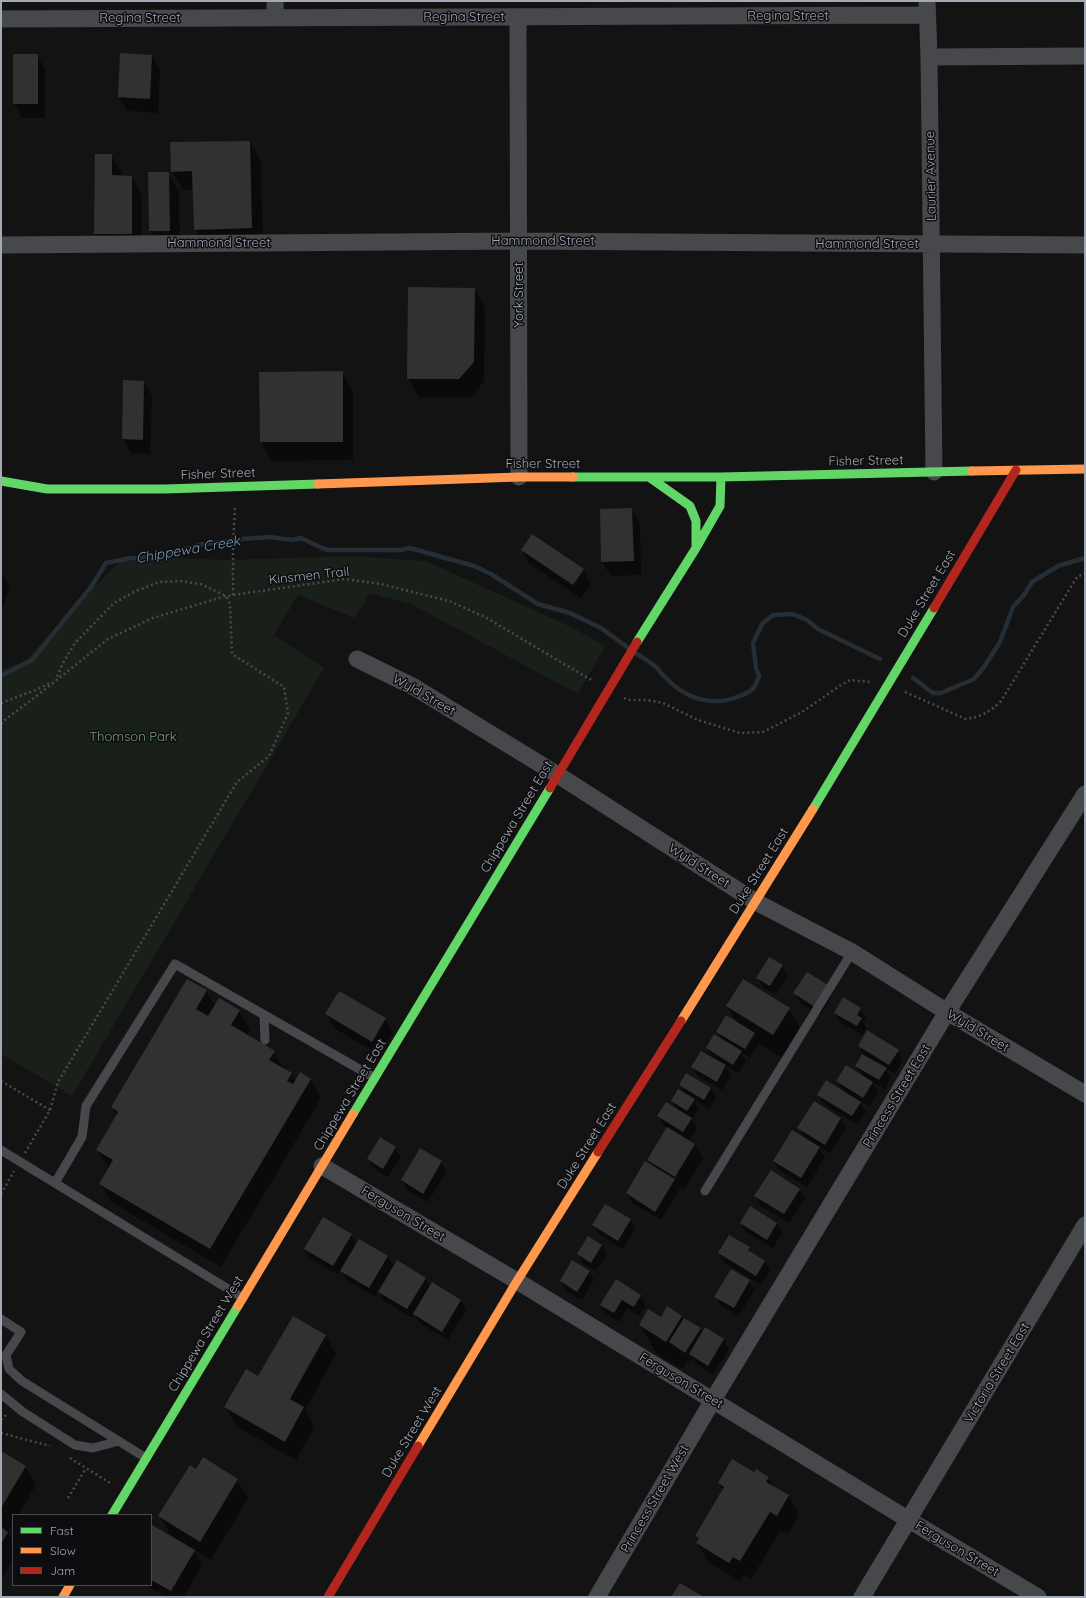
<!DOCTYPE html>
<style>
body{margin:0}
#map{position:relative;width:1086px;height:1598px;overflow:hidden;background:#131313;font-family:Quicksand,sans-serif}
canvas{display:block}
.frame{position:absolute;inset:0;border:2px solid #a3a9b5;pointer-events:none}
.legend{position:absolute;left:12px;top:1514px;width:140px;height:72px;box-sizing:border-box;background:#0d0d0f;border:1px solid #494b51;margin:0;padding:5px 7px;list-style:none;font-size:12px;color:#a3a9b5}
.legend li{display:flex;align-items:center;gap:8px;height:20px}
.legend b{width:20px;border:1px solid #494b51}
</style>
<div id="map">
<canvas width="1086" height="1598"></canvas>
<div class="frame"></div>
<ul class="legend">
<li><b style="height:5px;background:#63d668"></b>Fast</li>
<li><b style="height:5px;background:#ff974d"></b>Slow</li>
<li><b style="height:5px;background:#b3261e"></b>Jam</li>
</ul>
</div>
<script>
const context = document.querySelector('canvas').getContext('2d');
context.lineJoin = 'round';
function fillPath(path, color) {
  context.fillStyle = color;
  context.fill(path, 'evenodd');
}
function strokePath(path, color, width, dash) {
  context.strokeStyle = color;
  context.lineWidth = width;
  context.lineCap = dash ? 'butt' : 'round';
  context.setLineDash(dash || []);
  context.stroke(path);
}
function drawText(font, color, halo, rows, align = 'center') {
  context.font = font + ' Quicksand,sans-serif';
  context.lineWidth = 3;
  context.setLineDash([]);
  context.textBaseline = 'middle';
  context.strokeStyle = halo;
  context.fillStyle = color;
  for (const [text, x, y, turn = 0] of rows) {
    context.save();
    context.translate(x, y);
    context.rotate((+turn || 0) * Math.PI / 180);
    context.textAlign = isNaN(turn) ? turn : align;
    if (halo) context.strokeText(text, 0, 0);
    context.fillText(text, 0, 0);
    context.restore();
  }
}
fillPath(new Path2D(`
 M125,556l104,4 122,-4 75,5 145,66 34,19 -27,48 -167,-90 -41,-11 -15,25 -57,-23 -24,40 50,33 -252,428 -71,-42v-384l23,-8 61,-65z`), '#19201a');
fillPath(new Path2D(`
 M445,1h15v1z
 M14,55h23l8,14v49h-23l-8,-14z
 M152,56l8,14 -2,43 -31,-2 -8,-14z
 M250,142l11,19 2,86 -57,1 -11,-19 -1,-39h-11l-11,-18z
 M111,155l11,18v3l9,1 11,18v57h-36l-11,-18z
 M168,173l11,19 1,57 -19,1 -11,-19z
 M474,289l11,19 -1,73 -14,17 -51,-1 -11,-18z
 M342,372l11,19v69l-81,1 -11,-19z
 M124,381l20,1 8,14 -2,58 -19,-1 -8,-14z
 M632,509l8,14 1,52 -30,1 -9,-14z
 M522,550l61,20 8,14 -10,14 -51,-34z
 M1,572l9,15 -9,26z
 M782,966l5,9 -11,20 -13,-8 -5,-9z
 M827,985l6,9 -13,21 -20,-12 -5,-10z
 M206,991l9,15 4,-7 20,12 11,19 -3,6 27,16 11,19 6,3 4,7 15,-2 11,19 -100,169 -110,-65 -11,-18 9,-15 -12,-19 20,-34 -5,-9z
 M727,1006l62,3 16,28 -16,25 -30,-19 -9,15 -9,-5 5,8 -8,12 -13,-8 6,10 -9,15 -24,-14 -6,-9 21,-8 -6,-11 15,-8 -5,-8 21,-8z
 M860,1009l6,9 -3,4 4,6 -4,7 -23,-13 -5,-9z
 M326,1014l59,5 8,14 -13,22 -46,-27z
 M859,1046l39,5 5,9 -8,14 -10,-6 6,10 -6,11 -14,-8 7,11 -9,14 -10,-6 7,12 -8,13 -34,-21 -6,-9 26,-2 -7,-12 26,-5 -7,-10 7,-12z
 M687,1074l24,15 5,9 -7,11 -15,-10 5,10 -7,11 5,8 -9,13 7,4 8,14 -19,31 -4,-2 -19,32 -29,-17 -5,-10 25,-27 -4,-6 20,-32 -4,-3 -5,-9 18,-6 -5,-9 13,-7 -5,-9z
 M815,1102l26,16 5,10 -16,25 -11,-6 6,10 -18,30 -28,-17 -5,-9 31,-22 -6,-11z
 M395,1147l6,10 -13,20 -15,-9 -5,-9z
 M420,1150l21,12 6,9 -19,31 -21,-12 -5,-10z
 M799,1189l6,10 -16,24 -28,-17 -5,-10z
 M750,1207l27,17 5,9 -9,15 -27,-16 -5,-9z
 M630,1220l5,9 -12,20 -25,-15 -5,-9z
 M351,1235l6,10 3,-5 28,17 6,10 31,11 5,10 3,-4 28,17 5,9 -18,30 -28,-17 -6,-9 -2,4 -28,-17 -6,-10 -3,6 -28,-17 -6,-10 -3,5 -28,-17 -5,-9z
 M601,1245l6,9 -11,17 -13,-7 -5,-10z
 M749,1248l3,6 12,7 6,10 -9,14 -36,-22 -6,-10z
 M589,1271l5,9 -12,20 -16,-9 -5,-10z
 M749,1281l6,9 -16,26 -18,-10 -5,-9z
 M640,1296l6,9 -7,11 -12,-8 -8,14 -13,-8 -5,-9z
 M682,1316l2,4 16,9 3,4 21,7 5,9 -16,25 -18,-11 -2,-5 -2,3 -3,-1 -6,9 -26,-16 -16,-28 21,-7z
 M326,1336l10,18 -31,56 9,17 -18,33 -60,-34 -10,-19 32,-29z
 M1,1452l24,14 11,19 -18,30h-5v9l-5,9 5,9v18l-12,20z
 M196,1470l41,10 11,18 -37,62 -18,-11 9,16 -18,32h-18l-20,-12h5v-56l1,-3 20,12 -12,-22z
 M768,1477l6,11 15,8 10,19 -11,19 -7,-4 -30,49 -7,-4 -4,6 -32,-19 -11,-19 2,-2 -3,-5 27,-46 -4,-7z`), '#0007');
strokePath(new Path2D(`
 M637,654c6,4 14,8 20,14 3,3 6,8 10,11 18,19 45,28 70,18 14,-5 17,-6 22,-21l-3,-8 -3,-25 9,-19 11,-9 20,-1 14,6 11,9 62,30
 M1,676l31,-16 59,-73 15,-24 25,-5 25,-1 48,-13 38,-5 28,-2 22,3 9,-2 21,10 6,2h73l9,-2 64,18 17,8 47,30 32,9 31,15 26,19
 M913,678l20,15h8l33,-14 10,-12 16,-25 13,-35 11,-12 8,-13 26,-16 27,-8`), '#262e35', 4.5);
fillPath(new Path2D(`
 M120,53l32,2 -2,44 -32,-2z
 M13,54h25v50h-25z
 M250,141l2,87 -58,2 -2,-59 -21,1 -1,-30z
 M95,154h17v21l20,1v58h-38z
 M148,172h21l1,59h-21z
 M408,287l67,1 -1,74 -15,17h-52z
 M343,371v71h-83l-1,-70z
 M123,380l21,1 -1,59 -21,-1z
 M632,508l2,53 -33,1 -1,-53z
 M532,534l52,35 -11,16 -52,-35z
 M769,957l14,8 -13,21 -14,-8z
 M807,972l21,13 -13,22 -22,-14z
 M187,979l20,11 -11,19 12,7 11,-18 21,12 -9,15 44,26 -6,9 23,13 -5,8 6,3 7,-12 11,7 -101,170 -111,-65 14,-24 -17,-10 22,-38 -7,-5z
 M743,979l47,29 -17,27 -47,-29z
 M339,991l47,27 -14,24 -47,-28z
 M843,997l18,11 -4,7 5,3 -5,8 -23,-13z
 M726,1015l29,18 -10,16 -29,-17z
 M867,1030l32,20 -10,15 -31,-19z
 M714,1034l28,17 -9,14 -27,-17z
 M701,1051l25,14 -9,17 -26,-15z
 M862,1054l25,14 -8,12 -24,-14z
 M846,1065l27,17 -10,16 -27,-17z
 M686,1073l25,15 -7,12 -25,-15z
 M826,1080l35,22 -9,14 -35,-21z
 M678,1089l17,10 -8,12 -16,-10z
 M814,1101l27,17 -16,27 -28,-17z
 M666,1102l26,16 -9,14 -26,-16z
 M667,1127l28,17 -20,33 -28,-17z
 M792,1130l28,17 -19,31 -28,-17z
 M380,1137l16,10 -13,22 -16,-10z
 M420,1148l22,13 -19,33 -22,-14z
 M645,1161l30,18 -20,33 -29,-19z
 M771,1170l29,19 -16,25 -30,-18z
 M605,1204l26,15 -13,22 -26,-16z
 M750,1206l27,17 -10,17 -27,-17z
 M323,1217l29,17 -19,32 -29,-17z
 M729,1235l21,12 -2,3 17,11 -9,15 -38,-23z
 M588,1236l14,9 -11,18 -14,-9z
 M359,1239l29,17 -19,32 -29,-17z
 M397,1260l29,18 -19,31 -29,-17z
 M572,1260l18,11 -13,21 -17,-11z
 M731,1269l19,11 -16,28 -20,-11z
 M616,1279l25,16 -7,12 -12,-7 -8,13 -14,-8z
 M432,1282l29,18 -19,32 -29,-18z
 M667,1306l15,10 -16,26 -27,-17 9,-16 13,8z
 M293,1316l33,19 -36,64 14,8 -19,35 -61,-35 22,-38 12,7z
 M684,1318l17,10 -16,25 -16,-11z
 M705,1327l19,12 -16,27 -19,-12z
 M1,1451l25,15 -25,42z
 M203,1457l35,22 -38,63 -42,-26 32,-51 6,4z
 M732,1459l22,13 2,-3 13,8 -3,5 23,13 -12,21 -7,-4 -30,49 -7,-4 -4,6 -33,-20 3,-5 -4,-2 29,-49 -6,-4z
 M152,1525l43,25 -24,41 -20,-11z
 M1,1527l7,5 -7,12z
 M680,1583l24,14h-33z`), '#313132');
strokePath(new Path2D(`
 M233,595v-45l2,-45
 M905,692l61,27c15,-2 24,-7 35,-18l76,-124 8,-4
 M624,698l4,2h19l16,3 35,17 42,13 23,-1 39,-20 39,-27 9,-5 20,2
 M1,703l32,-12 19,-9
 M1,724l5,-5 28,-21 74,-59 45,-21 73,-22 119,-17 36,5 68,17 36,16 108,64
 M1,1081l49,29
 M25,1153l25,-43 8,-28 179,-300 32,-26 19,-43 -4,-26 -52,-33 -2,-50 -4,-8 -25,-12 -21,-3 -21,1 -23,9 -22,12 -39,40 -11,18 -8,18
 M1,1194l13,-23
 M1,1420l7,-7
 M1,1433l49,13
 M70,1458l40,25
 M68,1498l18,-30`), '#494a4e', 2.5, [2, 3]);
strokePath(new Path2D(`
 M264,1015l1,25
 M1,1150l242,148
 M55,1183l27,-46 4,-31 89,-142 200,114
 M705,1191l147,-239
 M1,1319l20,13 -15,23 3,14 13,12 124,77
 M1,1394l22,18 52,33 18,3 26,-7`), '#47484c', 9);
strokePath(new Path2D(`
 M927,1l2,56 5,415
 M275,17v-16
 M518,17l1,460
 M1,19l926,-4
 M929,57l156,-1
 M1,245l518,-4 566,4
 M357,659l57,28 144,88 198,127 96,50 95,60 138,82
 M322,1166l195,115 392,239 129,77
 M597,1597l116,-197 234,-388 138,-218
 M862,1597l223,-372`), '#47484c', 17);
strokePath(new Path2D(`
 M573,477h148l251,-6
 M649,477l41,29 6,15v26
 M1,481l46,8h118l153,-5
 M637,642l59,-94 24,-42 1,-29
 M813,809l121,-201
 M353,1114l197,-326
 M112,1515l126,-209`), '#63d668', 9);
strokePath(new Path2D(`
 M972,471l113,-2
 M318,484l201,-7h54
 M681,1021l132,-212
 M238,1306l115,-192
 M418,1446l99,-165 81,-129
 M63,1597l7,-12`), '#ff974d', 9);
strokePath(new Path2D(`
 M934,608l82,-138
 M550,788l87,-146
 M598,1152l83,-131
 M328,1597l90,-151`), '#b3261e', 9);
drawText('13px', '#a3a9b5', '#0d0d0f', [
 ["Regina Street",788,16],
 ["Regina Street",464,17],
 ["Regina Street",140,18],
 ["Laurier Avenue",931,176,-91],
 ["Hammond Street",543,241],
 ["Hammond Street",219,243],
 ["Hammond Street",867,244],
 ["York Street",519,295,-90],
 ["Fisher Street",866,461,-1],
 ["Fisher Street",543,464],
 ["Fisher Street",218,474,-2],
 ["Kinsmen Trail",309,576,-6],
 ["Duke Street East",927,594,-59],
 ["Wyld Street",424,695,30],
 ["Chippewa Street East",517,817,-59],
 ["Wyld Street",699,866,33],
 ["Duke Street East",759,871,-58],
 ["Wyld Street",978,1031,31],
 ["Chippewa Street East",350,1095,-59],
 ["Princess Street East",897,1096,-59],
 ["Duke Street East",587,1146,-58],
 ["Ferguson Street",403,1214,31],
 ["Chippewa Street West",206,1334,-59],
 ["Victoria Street East",997,1373,-59],
 ["Ferguson Street",681,1381,31],
 ["Duke Street West",412,1432,-59],
 ["Princess Street West",655,1499,-60],
 ["Ferguson Street",957,1549,31]
]);
drawText('13px', '#7aa07a', '#0d0d0f', [
 ["Thomson Park",133,737]
]);
drawText('italic 14px', '#7999b1', '#0d0d0f', [
 ["Chippewa Creek",188,550,-10]
]);
</script>
